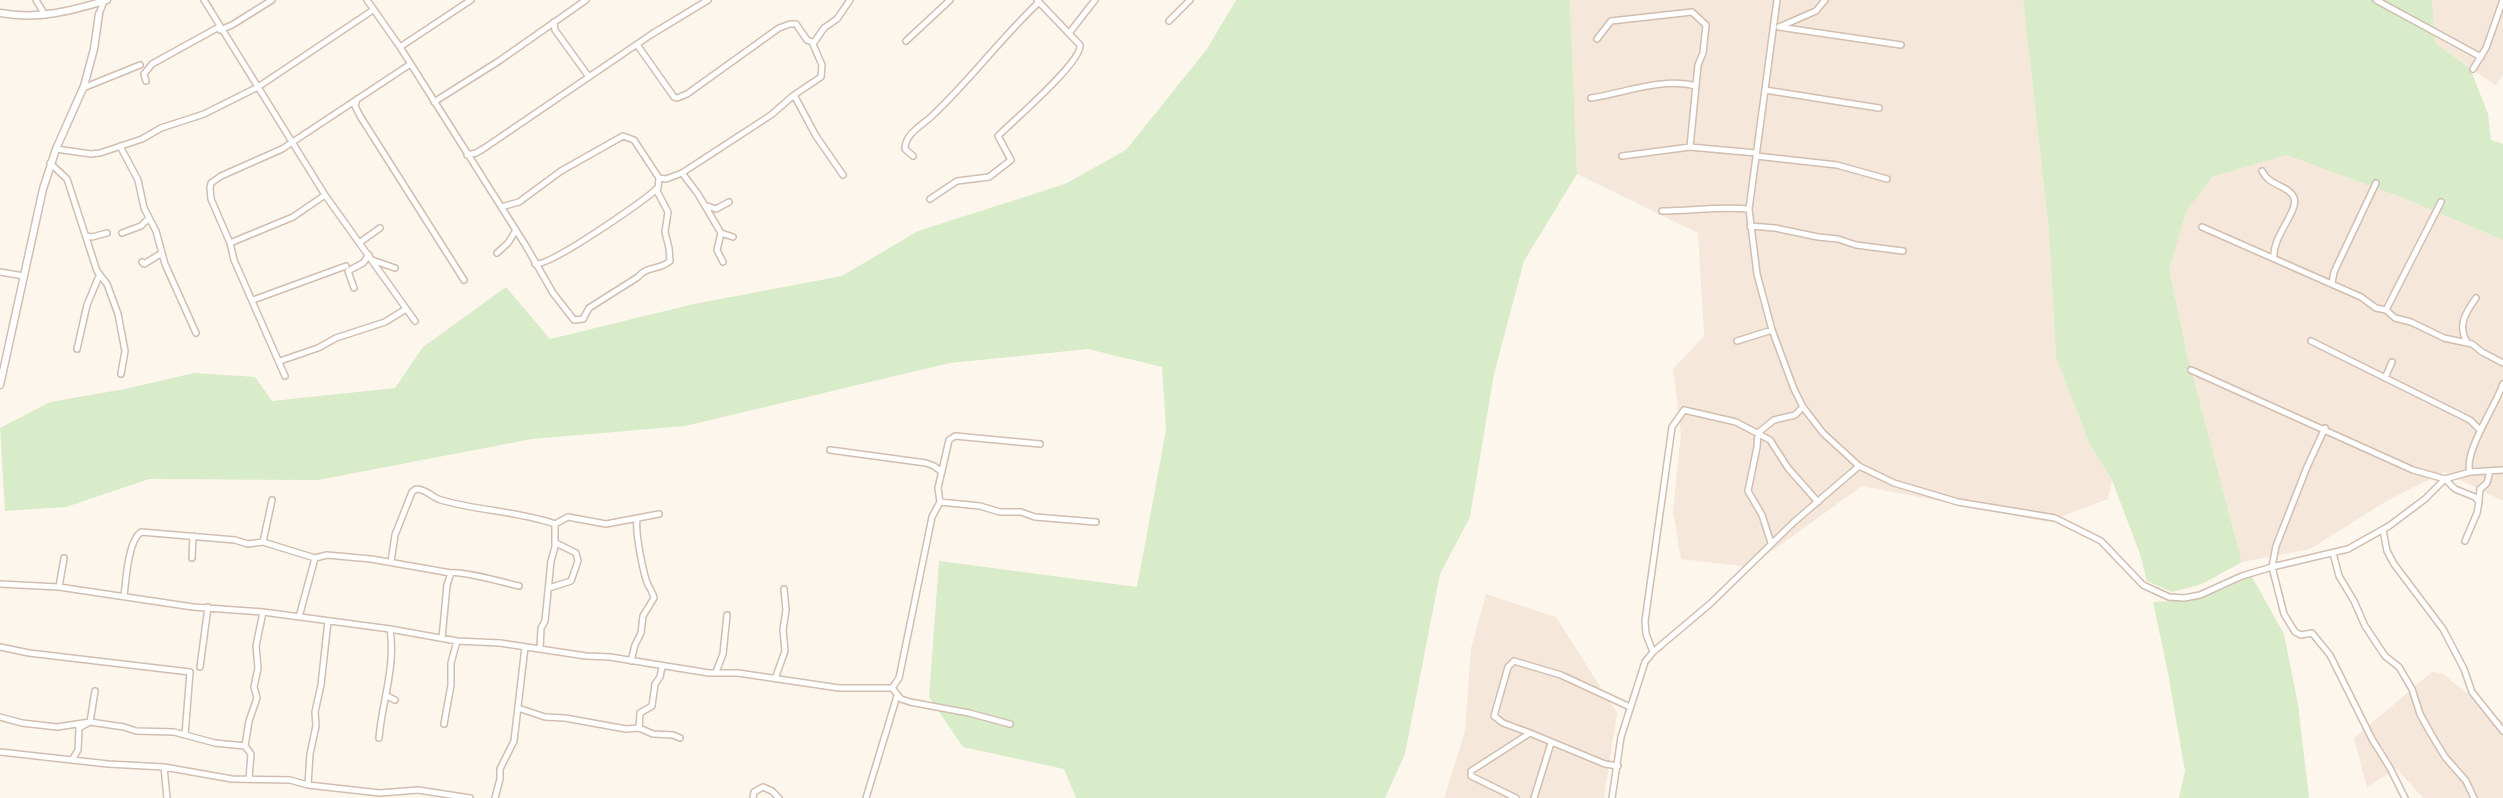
<!DOCTYPE html>
<style>
body{margin:0}
canvas{display:block;background:#fdf6ec}
</style>
<canvas width="2503" height="798"></canvas>
<script>
const context = document.querySelector('canvas').getContext('2d');
context.lineJoin = 'round';
function fillPath(path, color) {
  context.fillStyle = color;
  context.fill(path, 'evenodd');
}
function strokePath(path, color, width, dash) {
  context.strokeStyle = color;
  context.lineWidth = width;
  context.lineCap = dash ? 'butt' : 'round';
  context.setLineDash(dash || []);
  context.stroke(path);
}
fillPath(new Path2D(`
 M1570,0h453l26,231 7,126 33,86 23,37 -4,19 -61,23 -185,-36 -112,81 -69,-8 -8,-48 8,-77 -8,-65 31,-33 -6,-103 -121,-59z
 M2432,0h71v75l-7,11 -61,-43z
 M2286,155l117,43 100,42v261l-59,-29 -59,30 -75,47 -68,13 -55,-208 -18,-85 16,-57 27,-35z
 M1486,594l70,23 61,96 -13,85h-160l21,-67 6,-83z
 M2432,672l11,2 60,48v76h-80l-27,-30 -29,20 -13,-50z`), '#f5e8da');
fillPath(new Path2D(`
 M1236,0h334l7,174 -53,87 -30,113 -24,143 -30,57 -35,180 -20,44h-309l-12,-29 -101,-22 -34,-50 10,-136 198,26 29,-157 -4,-63 -74,-18 -138,14 -265,63 -153,13 -214,41 -169,-1 -83,28 -61,4 -5,-83 50,-26 75,-13 69,-16 61,4 17,24 123,-13 28,-41 83,-60 44,52 144,-35 148,-28 76,-45 147,-47 61,-34 81,-101z
 M2023,0h409l3,43 35,25 18,46 3,26 12,4v96l-100,-42 -117,-43 -74,22 -26,35 -17,57 18,85 55,208 -40,22 -30,8 -25,-11 -7,-27 -28,-74 -23,-37 -33,-86 -7,-126z
 M2251,575l33,59 14,70 11,94h-130l6,-27 -17,-98 -15,-71c42,-2 61,-5 98,-27z`), '#d8ecc9');
const minor = new Path2D(`
 M36,0l9,15
 M204,0l121,195 90,126
 M367,0l33,47 126,199 27,47 21,27 9,-1 6,-11 49,-31c8,-11 22,-7 32,-16l-1,-13 -4,-16 3,-20 -12,-23
 M1777,0l-28,209 8,65 15,56 22,59 9,18 20,26 36,33 35,17 64,19 97,16 46,23 42,44 26,12 15,1 16,-3 42,-19 30,-9 76,-18 41,-23 36,-27 20,-20 25,-7 33,-2
 M2376,0l105,57
 M99,14l5,-13
 M1169,21l21,-21
 M554,22l1,8 34,47
 M1779,27l122,18
 M1779,27l37,-16 9,-11
 M220,30l12,-5 40,-25
 M1070,32l25,-32
 M1597,39l14,-18 81,-9 14,13 -3,28 -5,12 -8,82 66,6
 M906,41l44,-41
 M813,44l11,-16 13,-9 13,-19
 M638,46l36,51 3,1 10,-4 92,-66 11,-4h6l11,16 5,2 10,23 -1,12 -27,18 -23,20 -89,58 -16,6 -7,-1
 M400,47l71,-47
 M2473,69l13,-21 17,-48
 M146,81l-2,-7 8,-10 67,-37
 M83,88l57,-23
 M1765,90l114,18
 M794,95l22,41 27,39
 M1591,98c33,-5 72,-21 105,-12
 M357,99l-2,7 5,10 104,164
 M434,102l65,-41 87,-61
 M120,146l18,34 6,28 12,23 9,33 31,69
 M56,149l35,5 9,-1 42,-14 19,-11 43,-14 54,-27 115,-77
 M467,155l9,-2 7,-4 169,-115 56,-34
 M913,156l-8,-7c0,-16 18,-24 28,-34 38,-36 69,-78 106,-113
 M1622,156l68,-9
 M1756,156l81,9 50,14
 M50,163l17,16 30,92 10,13 11,30 7,37 -4,23
 M2262,171c8,16 27,14 32,27 5,13 -22,38 -20,60
 M682,173l16,21 23,39 -4,17 6,12
 M930,199l27,-18 32,-4 22,-17 -13,-24c16,-16 84,-74 82,-91l-43,-45
 M707,206l9,3 13,-7
 M501,207l18,-5 42,-31 62,-35 11,4 25,38 -1,10c-16,14 -107,78 -123,76
 M1662,211c29,0 58,-5 87,-2
 M1750,226l25,2 43,9 20,2 18,6 47,6
 M2202,227l159,70 15,11 10,2 9,8 16,4 33,16 28,6 10,8 21,11
 M122,233l19,-7 8,-8
 M721,233l12,4
 M86,236l6,1 15,-4
 M230,243l63,-26 32,-22
 M359,243l21,-15
 M497,253l11,-10 8,-13
 M372,260l23,8
 M142,262l2,2 18,-11
 M0,272l24,4
 M2332,283l2,-11 42,-89
 M354,288l-6,-17 15,-8 6,-8
 M253,300l93,-34
 M2386,310l55,-108
 M1737,341l35,-11
 M2311,341l159,79 10,10
 M2467,342c-10,-17 -1,-30 9,-44
 M77,349l10,-44 12,-29
 M280,361l38,-13 18,-10 49,-16 21,-13
 M2191,370l222,100 32,9 10,10 20,8 4,5 -2,11 -12,28
 M285,376l-51,-116 -4,-17 -19,-44 -1,-11 1,-5 10,-7 61,-27 127,-84
 M2385,378l7,-16
 M2325,428l-18,39 -31,79 -4,21 12,47 11,18 6,3 11,-2 18,22 42,84 18,29 15,30
 M1758,432l-1,15 -9,44 14,24 9,28
 M1759,432l15,-12 21,-5 8,-8
 M830,450l96,13 8,3 8,6
 M2470,472c-7,-19 26,-67 33,-88
 M2479,500l1,-11 7,-6 3,-12
 M940,502l40,4 20,6h21l14,5 61,5
 M555,524l13,-7 38,7 53,-10
 M2383,530l4,21 7,13 49,65 21,40 8,23 31,39
 M263,542l9,-42
 M2333,553l6,23 15,25 11,25 20,30 14,11 13,22 8,25 11,20 14,23 21,24 8,17
 M192,558l1,-22
 M391,562l4,-27 17,-43 4,-3c11,0 15,8 25,11 37,11 77,11 114,24
 M0,584l59,3 134,20 70,5 127,17 67,12 43,2 86,13 24,1 99,16h29l101,15h53l7,-10 33,-161 8,-15 -2,-14 11,-48 6,-4 85,8
 M59,587l5,-29
 M549,588l22,-7 7,-20 -2,-8 -20,-10
 M124,596c2,-16 4,-55 17,-64l94,8 13,4 15,-2 52,16 12,-3 44,4 80,14c8,-3 55,10 68,13
 M299,617l16,-59
 M442,638l5,-53 4,-12
 M0,647l29,6 161,19 -5,63
 M540,649l1,-21 4,-7 6,-60 4,-14v-23
 M1653,652l-7,-18 -1,-13 27,-194 12,-17 52,12 34,18 18,28 30,34
 M631,661l4,-16 6,-12 2,-17 11,-18c-1,-5 -3,-8 -6,-13 -5,-12 -13,-53 -11,-66
 M200,667l8,-60
 M716,672l7,-18 4,-39
 M775,679l10,-28 -2,-21 3,-20 -2,-21
 M892,688l9,11 9,3 59,11 41,11
 M387,696l8,4
 M518,708l27,9 20,1 61,11 13,-1 14,6 20,1 7,3
 M0,717l22,6 35,4 33,-5 34,5 12,4 38,1 41,11 30,3
 M90,722l5,-31
 M444,724l7,-39v-22l6,-22
 M639,728l1,-15 12,-7 3,-22 5,-7 2,-10
 M1530,733l-27,-10 -9,-7 14,-49 6,-6 47,14 69,32
 M379,738c3,-37 17,-71 11,-109
 M0,752l108,12 56,3 68,12 58,1 18,5 72,8 38,-3 52,8
 M72,760l6,-10 1,-22 9,-5
 M164,767l3,31
 M249,779l2,-25 -6,-8 4,-25 8,-23 -3,-11 4,-19 -2,-22 7,-34
 M308,785l2,-31 6,-28 -1,-14 6,-27 7,-64
 M495,798l5,-19v-10l14,-28 11,-94
 M753,798l1,-6 9,-5 9,4 7,7
 M866,798l31,-102
 M1516,798l-45,-22v-5l59,-38 75,31 13,2
 M1534,798l17,-55
 M1612,798l9,-61 24,-75 8,-10 58,-49 83,-81 65,-56`);
const tertiary = new Path2D(`
 M0,13c37,7 72,-2 107,-13
 M0,385l43,-196 13,-40 28,-63 10,-37 5,-35`);
strokePath(minor, '#d1beb0', 8);
strokePath(tertiary, '#d1beb0', 9);
strokePath(minor, '#fff', 5);
strokePath(tertiary, '#fff', 6);
</script>
